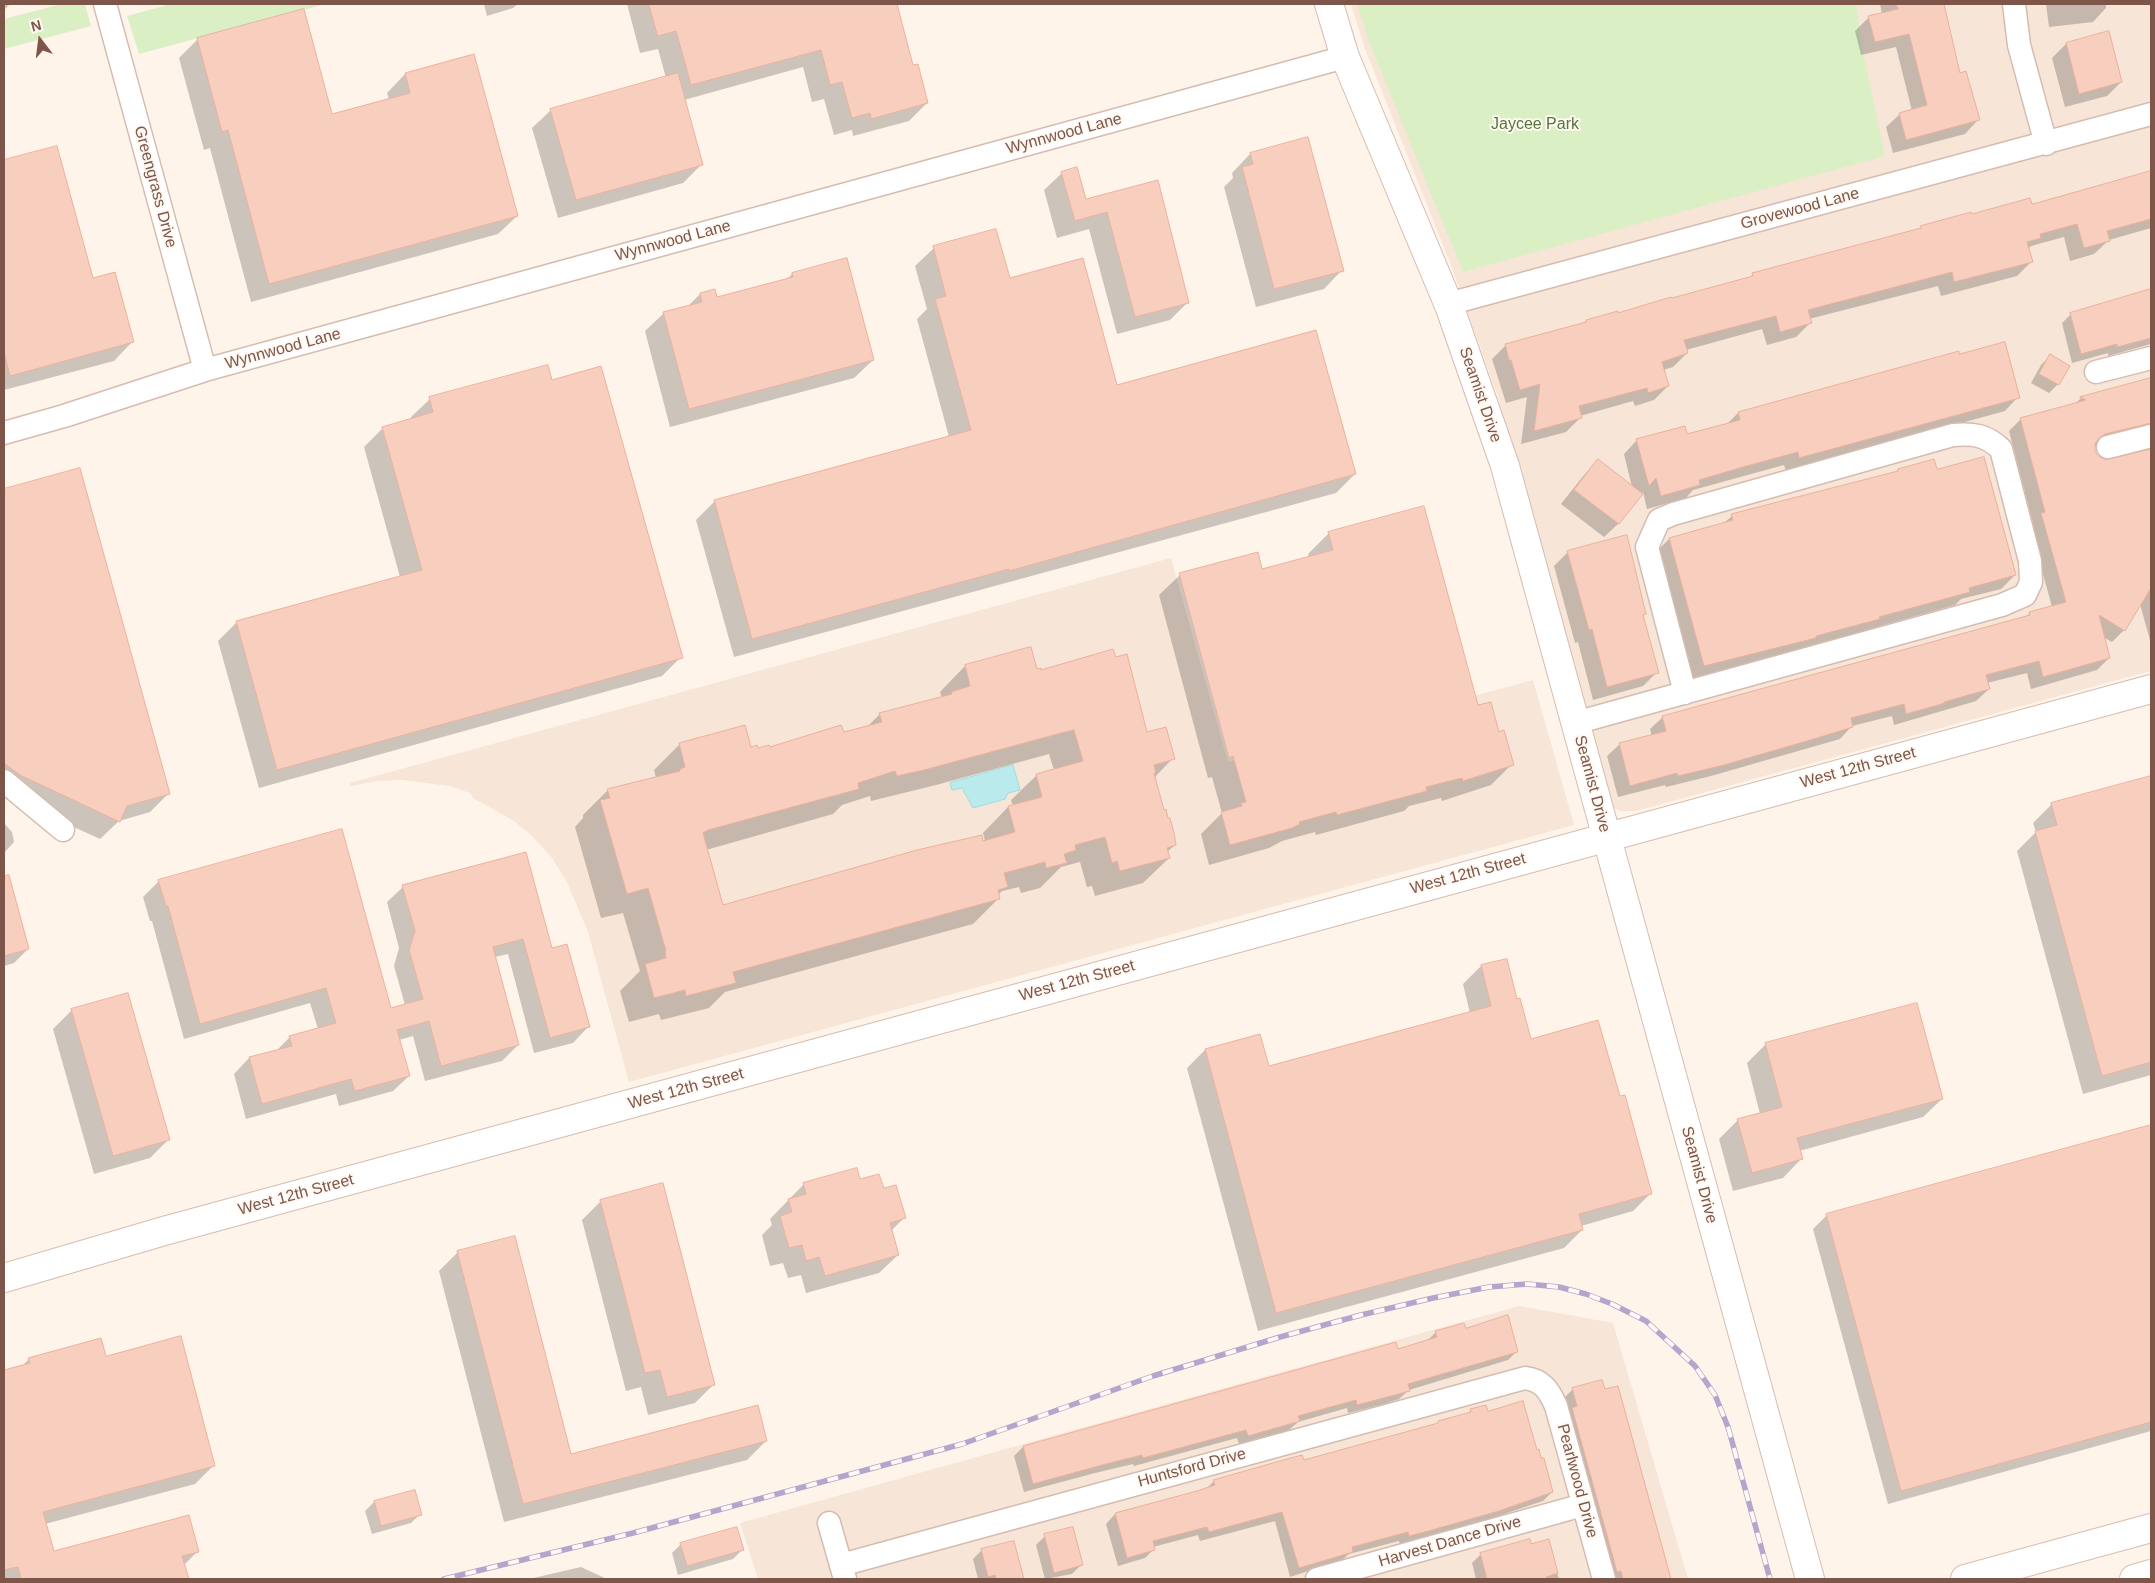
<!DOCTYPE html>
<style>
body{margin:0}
#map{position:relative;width:2155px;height:1583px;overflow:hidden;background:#fff4ea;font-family:Arial,sans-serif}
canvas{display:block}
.frame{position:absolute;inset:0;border:5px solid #7e5549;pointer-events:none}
.north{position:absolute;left:15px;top:15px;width:50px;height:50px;-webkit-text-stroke:4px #fff9f3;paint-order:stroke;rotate:345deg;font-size:14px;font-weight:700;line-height:20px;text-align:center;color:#7e5549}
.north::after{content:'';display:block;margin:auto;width:18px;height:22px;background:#7e5549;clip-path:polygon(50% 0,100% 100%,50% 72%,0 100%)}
</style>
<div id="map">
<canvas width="2155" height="1583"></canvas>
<div class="frame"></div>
<div class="north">N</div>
</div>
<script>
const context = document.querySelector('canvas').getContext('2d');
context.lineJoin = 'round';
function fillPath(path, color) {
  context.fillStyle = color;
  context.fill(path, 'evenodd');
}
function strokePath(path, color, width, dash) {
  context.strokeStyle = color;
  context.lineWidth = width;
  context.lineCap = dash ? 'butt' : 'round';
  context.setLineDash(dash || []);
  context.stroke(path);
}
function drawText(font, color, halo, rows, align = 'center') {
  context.font = font + ' Arial,sans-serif';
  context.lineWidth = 4;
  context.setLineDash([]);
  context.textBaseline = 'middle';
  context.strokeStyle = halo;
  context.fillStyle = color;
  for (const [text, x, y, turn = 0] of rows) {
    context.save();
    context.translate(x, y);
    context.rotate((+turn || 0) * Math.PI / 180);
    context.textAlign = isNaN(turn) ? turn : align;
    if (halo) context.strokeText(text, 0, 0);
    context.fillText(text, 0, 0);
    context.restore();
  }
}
fillPath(new Path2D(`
 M1351,4h800v667l-515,140h-15l-11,-5 -113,-412 -45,-126 -88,-222z
 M1171,558l57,204 305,-82 41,145 -945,257 -41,-150 -21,-50 -15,-24 -22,-24 -16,-13 -41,-23 -3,-5 -20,-7 -48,-6 -25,1 -26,5 -1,-3z
 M1519,1306l94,17 75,256h-930l-18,-56z`), '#f7e5d7');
fillPath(new Path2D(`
 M61,4h24l6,22 -87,23v-30z
 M171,4h154l-186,50 -12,-38z
 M1357,4h499l7,48 22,104 -422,116 -94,-230z`), '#dbefc5');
const water = new Path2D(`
 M1013,765l7,25 -12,3 -3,6 -32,9 -11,-20 -10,2 -2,-7z`);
fillPath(water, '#bbeaec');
strokePath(water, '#a0dddf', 1);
fillPath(new Path2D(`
 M4,4h6l-6,6z
 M484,4h34l-5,4 -26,8z
 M627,4h268l17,62 15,37 -18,18 -56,15 -1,-6 -18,5 -10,-36 -12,3 -9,-35 -119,33 18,64 -19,19 -125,35 -26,-90 19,-18 115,-32 -8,-29 -18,4z
 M1880,4h62l17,71 19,45 -13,14 -72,19 -7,-26 14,-13 12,-3 -16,-64 -35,8 -6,-24 14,-14 13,-3z
 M2046,4h60v4l-13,14 -44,5z
 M198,39l133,77 58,-16 -2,-7 18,-19 112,142 -19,18 -247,68 -41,-154 -6,2 -25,-92z
 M2066,44l55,38 -14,14 -42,11 -13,-49z
 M1307,139l35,131 -18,19 -68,18 -32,-120 9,-9 -1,-5 18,-19z
 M56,147l36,133 40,62 -18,19 -110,29v-229z
 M1062,173l23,28 72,-19 30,121 -17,17 -53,14 -28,-105 -32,9 -13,-48z
 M2151,173v55l-42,12 -15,14 -24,7 -6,-24 -33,9 -3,3 3,13 -14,14 -76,20 -3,-10 -129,33 1,4 -14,14 -29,8 -5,-16 -76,21 1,3 -14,14 -10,3 5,16 -14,14 -19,6 -2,-5 -53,15v2l-14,14 -45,12 6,-47 -21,6 -14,-44 14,-14 78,-21 3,-3 31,-6 131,-36 4,-5 164,-44 4,-3 110,-21z
 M934,248l75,32 108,107 238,87 -19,19 -602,164 -38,-137 19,-19 234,-64 -32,-118 10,-10 -12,-43z
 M792,274l81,86 -19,18 -184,49 -25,-96 19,-18 24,-7 12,-12 14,-3 2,8 70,-19z
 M2151,290v54l-43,12v-3l-36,10 -10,-40 9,-9z
 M2050,356l8,28 -9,9 -18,-10 10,-18z
 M2151,379v65l-16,-9 -41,12 3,10 7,4h7l40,-12v195l-11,-40 -16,26 -12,12 -9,-5 6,21 -12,12 -66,19 -4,-16 -40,10 2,6 -13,12 -82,24 -2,-9 -40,10 -12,13 -129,37 -45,11 -1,-2 -47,12 -11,-41 13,-12 32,-8 -2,-7 13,-12 361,-99 6,-5 22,-6 -22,-81 3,-3 -24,-92 12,-12 53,-14 7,-7z
 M551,381l130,276 -19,19 -403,112 -41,-147 19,-19 163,-45 -36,-130 19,-19 29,-8 -1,-3 19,-18z
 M2018,397l-13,14 -219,60 -2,-6 -91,25 -7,8 -39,11 -4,-17 -25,32 -14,13 -43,-33 23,-29 14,-14 34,26 -8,-33 13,-14 49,-5 41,-11 11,-11z
 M79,469l90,324 -19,19 -31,9 -19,18 -96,-44v-305z
 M1898,470l38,1 79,104 -14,14 -40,10 -6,6 -86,24 -4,4 -64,18 -110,27 -35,-126 13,-13 54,-15 9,-8 163,-42z
 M1329,533l169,200 14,31 -21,21 -49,16 -1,-3 -32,8 -5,5 -88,24 -1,-3 -33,9 -13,7 -60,17 -8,-31 21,-21 -10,-36 -4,1 -49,-183 21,-20 81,-4 48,-13 -1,-4z
 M1568,552l77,62 -3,3 15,55 -14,14 -50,14 -15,-58 -3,1 -21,-77z
 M965,666l71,5 110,62 27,25 -19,20 21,67 -8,7 2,6 -26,25 -48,13 -3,-10 -5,1 -7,-25 -19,5 -21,21 -19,5 -2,-6 -17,4 -4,4 1,3 -26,26 -248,68 -16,16 -48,12 -2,-6 -30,8 -9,-31 20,-20 -17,-58 -22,5 -26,-91 8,-9v-3l25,-25 48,-12 -2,-8 26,-26 77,6 86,-16 24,-7 13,-13 62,-16 -2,-6zM1049,754l5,16 -17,5 -26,25 2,6 -5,1 -25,26 2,8 -263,66 -16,-57 127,-36 9,-9 28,-9 1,5 65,-16z
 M2151,777v298l-68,19 -66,-243 19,-19 -3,-9 19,-19z
 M4,823l8,9 2,10 -10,11z
 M159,881l231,128 15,-4 -11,-39 5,-18 -12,-46 16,-15 148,62 37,78 -15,16 -39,10 -26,-99 -13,3 23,88 -16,16 -77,20 -12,-45 -14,4 10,36 -16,15 -54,15 -3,-12 -90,25 -12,-45 15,-16 26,-6 15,-15 28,-8 -8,-26 -126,36 -32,-118h-2l-7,-24z
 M11,886l17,63 -14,14 -10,3v-78z
 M1506,960l10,40 14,40 89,58 32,95 -18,18 -52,15 1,4 -18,18 -306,83 -71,-263 18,-18 54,-15 9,32 202,-54 -7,-29 18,-18z
 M1916,1004l26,95 -19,18 -124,34 2,8 -18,19 -50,13 -14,-52 19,-19 22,-6 -13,-51 18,-18z
 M72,1010l96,130 -18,18 -56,16 -41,-145z
 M2151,1126v305l-263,73 -75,-275 14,-14z
 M804,1184l79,6 21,28 -13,13 7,24 -19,18 -73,20 -5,-18 -13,3 -5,-15 -13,3 -8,-31 10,-10 -2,-6z
 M601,1201l113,183 -19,19 -47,12 -7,-28 -15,4 -44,-171z
 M458,1252l112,203 196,-14 -19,19 -243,62 -65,-251z
 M1465,1329l52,22 -9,9 -99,30 -10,9 -15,5 -36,9 -1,-5 -49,14 -9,8 -50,14 -2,-6 -103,28 -1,-2 -38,9 -71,19 -10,-36 9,-9 374,-97 30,-9 9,-9z
 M105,1358l109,107 -19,19 -150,40 8,29 145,-2 -14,14 3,14h-183v-208l18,-5 7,-7z
 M1617,1387l53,192h-62l-44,-181 9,-9 31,2z
 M1471,1410l16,2 49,39 16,41 -9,9 -54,18 -89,26 -1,-4 -50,13 -7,6 -52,17 -15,-56 -75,20 -2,-6 -45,12 1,2 -9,9 -27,8 -12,-42 9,-10 90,-24 9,-9 89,-19 133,-37 3,-3 28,-7z
 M374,1502l46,12 -9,9 -39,11 -7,-23z
 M1045,1536l36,29 -9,9 -27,5 -9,-34z
 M1548,1541l11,38h-83l-4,-16 9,-9z
 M1013,1542l9,37h-44l-5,-20 9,-9z
 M681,1544l61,6 -9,9 -55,16 -6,-22z
 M581,1567l26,12h-78z`), '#0003');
const building = new Path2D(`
 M649,4h248l16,61 5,-1 10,39 -57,16 -1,-6 -18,5 -10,-36 -12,3 -9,-35 -130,35 -15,-54 -18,5z
 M1896,4h48l16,69 6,-2 14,49 -74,20 -7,-27 28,-8 -18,-71 -34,8 -7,-26 30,-7z
 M304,9l28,105 78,-21 -5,-20 69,-19 44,162 -249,68 -41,-154 -6,2 -25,-94z
 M2109,31l13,51 -43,12 -13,-51z
 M678,73l25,92 -127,35 -26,-91z
 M1308,137l36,134 -70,18 -32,-122 11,-3 -3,-11z
 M57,146l36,132 22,-6 19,70 -124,34 -6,-24v-192z
 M1077,167l9,32 72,-19 31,123 -54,14 -28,-105 -32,9 -14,-49z
 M2151,171v48l-44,12 3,10 -26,7 -7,-24 -37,10 1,4 -14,4 6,20 -79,20 -2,-10 -144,38 4,13 -32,9 -4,-16 -92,24 4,13 -26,9 7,24 -21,7 -1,-5 -68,18 3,12 -48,13 6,-47 -20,6 -9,-30h-2l-4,-16 81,-22v-2l32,-9v2l53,-16 1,1 81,-22 -1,-3 169,-45 -1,-2 51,-14 1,2 58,-16 2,6z
 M996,229l14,49 73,-20 34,127 199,-55 40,144 -347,97v-2l-257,70 -38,-139 257,-70 -36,-131 11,-3 -13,-50z
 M847,258l27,102 -185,49 -26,-97 39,-10 -2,-9 15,-4 2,8 76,-20 -1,-4z
 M2151,289v49l-34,9v-3l-36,10 -11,-41z
 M2005,342l15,56 -221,60 -1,-6 -55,15 -44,13 1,5 -39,11 -5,-18 -7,8 -13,-47 49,-13 2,8 53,-14 -2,-8 221,-61v3z
 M2050,354l20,12 -11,19 -20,-11z
 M548,365l4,15 49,-14 82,292 -406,112 -41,-149 186,-51 -40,-143 51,-15 -4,-15z
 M2151,378v45l-46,11 -6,4 -4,6v7l3,5 7,4 46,-11v139l-26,43 -26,-16 11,43 -67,19 -4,-16 -53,14 4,14 -46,13 1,1 -39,11 -2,-10 -53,14 2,9 -46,14 -83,24 -46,11 -1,-3 -47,13 -11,-43 47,-12 -4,-15 368,-101 -1,-3 37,-10 -25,-89 4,-1 -25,-94 66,-18 -6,-3z
 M1984,457l32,118 -47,13 1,4 -91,25 1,2 -64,17v2l-112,28 -35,-128 64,-18 -2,-6 167,-43v-2l36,-10 3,10z
 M1598,459l45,35 -24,30 -45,-34z
 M80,468l90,326 -43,12 -7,16 -100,-47 -16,-12v-274z
 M1424,506l54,199 13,-3 8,30 5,-2 10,35 -51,16 -1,-3 -36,9 1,4 -90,24 -1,-3 -37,10 1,2 -8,4 -62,17 -9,-33 21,-6 -1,-3 5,-1 -13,-46 -4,2 -50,-185 79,-21 4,17 71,-19 -5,-18z
 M1627,535l19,79 -3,1 16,58 -52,14 -15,-58 -3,1 -22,-79z
 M1031,647l6,22 4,-1v2l72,-21 3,8 11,-3 20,78 19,-5 9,32 -21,6 2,8h-2l10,37 2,-1 2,9h2l4,15 2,12 -9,3 3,10 -50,13 -3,-10 -5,2 -7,-26 -30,8 1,5 -12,4 3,9 -21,5 -1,-6 -41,11 4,14 -10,3 2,9 -267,73 3,11 -50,13 -1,-6 -31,8 -9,-34 21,-6 -1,-7h1l-18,-63 -21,6 -27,-94 10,-2 -3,-9 73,-18v-2l5,-2 -6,-24 66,-18 6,22 6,-2 1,3 11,-3 1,2 71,-22 3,7 38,-10 -3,-9 73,-19 -1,-2 19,-6 -5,-21zM1074,730l9,31 -47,13 6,23 -34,9 7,26 -32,9 -1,-6 -65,15 -194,55 -20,-72 5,-3 151,-41 -1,-6 37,-12 2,5 27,-6z
 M2151,776v286l-49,14 -67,-245 22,-6 -6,-22z
 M342,829l49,179 32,-9 -14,-49 6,-19 -13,-46 124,-33 26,96 15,-4 23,83 -40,11 -27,-99 -30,8 26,98 -78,21 -12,-45 -32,9 13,46 -55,15 -4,-12 -89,25 -13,-47 43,-11 -3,-10 47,-13 -10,-35 -126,36 -32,-118h-2l-8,-26z
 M9,875l20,74 -25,7v-80z
 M1507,959l10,40 3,-1 11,41 67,-19 22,76 5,-1 27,99 -73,20 4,16 -307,83 -71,-264 55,-15 9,32 222,-60 -10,-41z
 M128,993l42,147 -57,16 -42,-147z
 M1917,1003l26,96 -146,39 6,21 -51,14 -15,-54 45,-12 -17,-64z
 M2151,1125v297l-250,69 -75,-277z
 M857,1168l3,11 19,-5 5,14 12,-3 10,33 -16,5 9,32 -74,21 -6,-19 -13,4 -4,-16 -13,3 -9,-32 12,-4 -4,-13 18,-5 -3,-11z
 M663,1183l52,202 -48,12 -7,-27 -15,3 -45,-173z
 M515,1236l56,218 187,-49 9,36 -244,63 -66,-253z
 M1508,1315l10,37 -110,32 2,7 -53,14 -1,-5 -58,16 2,5 -52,15 -2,-6 -103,28 -1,-3 -36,9 -73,20 -10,-38 373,-104 2,7 39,-12 -2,-6 29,-8 2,5z
 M181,1336l34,130 -172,46 11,39 135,-36 10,37 -17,4 7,23h-168l-3,-12 -14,3v-200l26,-7 -2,-5 73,-20 5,18z
 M1602,1380l3,9 13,-3 53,193h-48l-2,-8 -4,1 -45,-164 5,-2 -5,-18z
 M1523,1401l14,49 2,-1 2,9h3l9,34 -54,19 -74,21 -16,4 -1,-4 -56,15 1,5 -54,16 -17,-56 -73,20 -2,-5 -54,14 2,9 -28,8 -12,-45 82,-22 18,-6 -2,-5 74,-21 15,-4 2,5 134,-37v-2l33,-9 -1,-3 16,-4 2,6z
 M415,1490l7,25 -41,11 -7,-25z
 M737,1527l7,23 -57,16 -7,-23z
 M1073,1527l10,38 -29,8 -10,-39z
 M1530,1539l1,5 18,-5 9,34 -12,4 1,2h-60l-7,-26z
 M1014,1541l10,38h-28l-1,-4 -7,2 -7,-28z`);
fillPath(building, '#f8cebe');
strokePath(building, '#ecb19c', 1);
const minor = new Path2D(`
 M105,4l100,366
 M2014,4l5,41 27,99
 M1448,304l703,-190
 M2096,372l55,-14
 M4,433l60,-17 141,-46 1140,-313
 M2108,447l43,-11
 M1575,723l427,-118 23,-10 6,-13 -1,-21 -29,-112c-15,-14 -28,-16 -48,-14l-280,79 -14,6 -12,27 38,146
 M4,781l59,49
 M829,1523l16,56
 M841,1565l684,-187c17,2 24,12 31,28l48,173
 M1317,1579l266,-74`);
const tertiary = new Path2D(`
 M1329,4l16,53 105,251 55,158 305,1113
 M4,1278l160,-47 1987,-542`);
const secondary = new Path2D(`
 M1965,1579l186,-51
 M2134,1579l17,-5`);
strokePath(minor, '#d6bcb0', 25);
strokePath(tertiary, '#d6bcb0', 30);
strokePath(secondary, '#dbbdaf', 30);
strokePath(minor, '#fff', 22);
strokePath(tertiary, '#fff', 28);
strokePath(secondary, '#fff', 28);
const rail = new Path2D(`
 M444,1579l189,-46 329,-89 191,-68 127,-39 81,-22 72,-17 56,-11 38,-3 32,3 27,7 26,10 34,17 49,45 20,29 13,32 42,152`);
strokePath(rail, '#b5a5cc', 5.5);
strokePath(rail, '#fff9f3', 4, [11]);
drawText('16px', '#53783a', '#fff9f3', [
 ["Jaycee Park",1535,125]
]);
drawText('16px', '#7e5549', '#fff9f3', [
 ["Wynnwood Lane",1064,134,-15],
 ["Greengrass Drive",155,187,75],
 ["Grovewood Lane",1800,209,-15],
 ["Wynnwood Lane",673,241,-15],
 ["Wynnwood Lane",283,349,-15],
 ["Seamist Drive",1480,395,71],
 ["West 12th Street",1858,768,-15],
 ["Seamist Drive",1592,784,75],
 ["West 12th Street",1468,874,-15],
 ["West 12th Street",1077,981,-15],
 ["West 12th Street",686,1089,-15],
 ["Seamist Drive",1699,1175,75],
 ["West 12th Street",296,1195,-15],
 ["Huntsford Drive",1192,1468,-15],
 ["Pearlwood Drive",1577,1481,75],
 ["Harvest Dance Drive",1450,1542,-16]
]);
</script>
